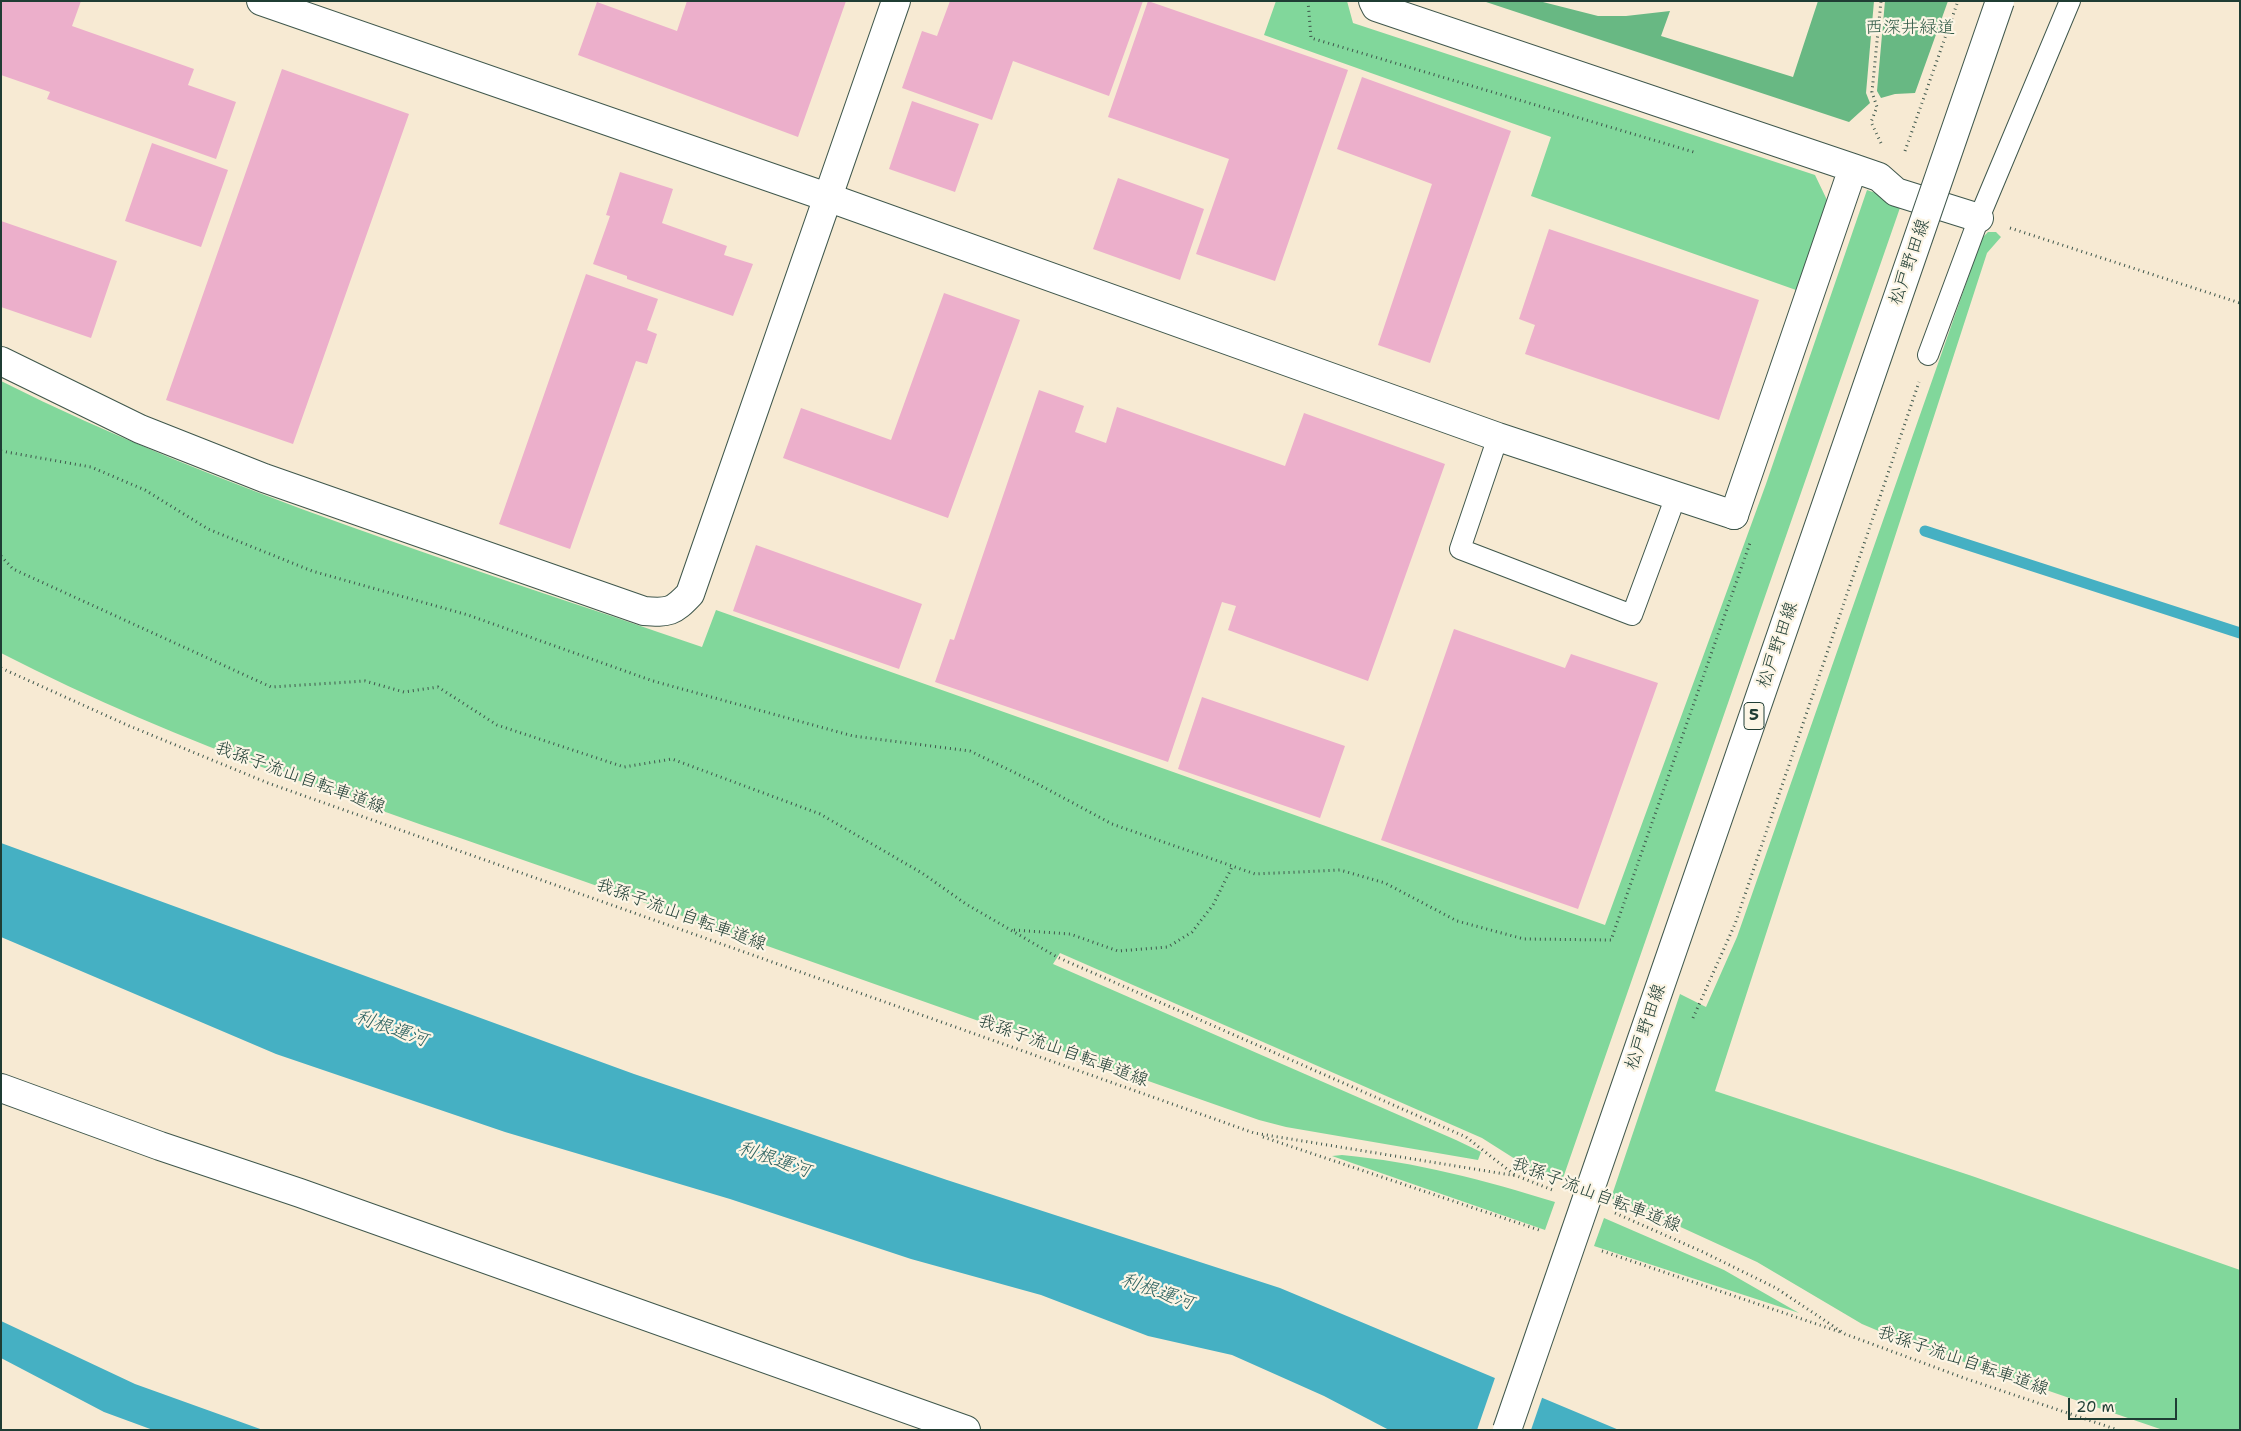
<!DOCTYPE html>
<meta charset="utf-8">
<style>
body{margin:0}
#map{position:relative;width:2241px;height:1431px;overflow:hidden;background:#f7ead3;font-family:"Shantell Sans",sans-serif}
canvas{display:block}
.frame{position:absolute;inset:0;border:2px solid #1f3d34;pointer-events:none}
.scale{position:absolute;left:2068px;top:1398px;width:109px;height:22px;box-sizing:border-box;border:2px solid #1f3d34;border-top:0;padding-left:6px;font-size:15px;line-height:18px;white-space:nowrap;color:#1f3d34;-webkit-text-stroke:4px #fcf5e5;paint-order:stroke}
</style>
<div id="map">
<canvas width="2241" height="1431"></canvas>
<div class="frame"></div>
<div class="scale">20 m</div>
</div>
<script>
const context = document.querySelector('canvas').getContext('2d');
context.lineJoin = 'round';
function fillPath(path, color) {
  context.fillStyle = color;
  context.fill(path, 'evenodd');
}
function strokePath(path, color, width, dash) {
  context.strokeStyle = color;
  context.lineWidth = width;
  context.lineCap = dash ? 'butt' : 'round';
  context.setLineDash(dash || []);
  context.stroke(path);
}
function drawText(font, color, halo, rows, align = 'center') {
  context.font = font + ' "Shantell Sans","Klee One",sans-serif';
  context.lineWidth = 4.5;
  context.setLineDash([]);
  context.textBaseline = 'middle';
  context.strokeStyle = halo;
  context.fillStyle = color;
  for (const [text, x, y, turn = 0] of rows) {
    context.save();
    context.translate(x, y);
    context.rotate((+turn || 0) * Math.PI / 180);
    context.textAlign = isNaN(turn) ? turn : align;
    if (halo) context.strokeText(text, 0, 0);
    context.fillText(text, 0, 0);
    context.restore();
  }
}
fillPath(new Path2D(`
 M1276,1h71l6,22 462,152 12,25 -31,90 -265,-94 20,-59 -287,-102z
 M1867,190l35,12 -340,979 -28,-10 -52,-33 -422,-185 -7,11 403,176 25,12 -3,8 -192,-33 -27,-7c-231,-81 -462,-164 -693,-245 -190,-67 -385,-129 -565,-222v-272c221,111 467,185 701,266l14,-37 889,315 161,-441z
 M1988,232h8l5,5 -14,16 -272,838 257,85 268,94v160h-77l-263,-90 -38,-16 -105,-62 -107,-49 -39,-15 69,-204 26,13 31,-70 245,-699z
 M1342,1155c75,7 141,25 213,47l-10,28 -213,-74z
 M1604,1218l120,52 75,43 -205,-67z`), '#81d79b');
fillPath(new Path2D(`
 M1483,1h56l59,15h28l44,-5 -9,25 132,41 25,-76h56l-8,92 4,10 -21,19z
 M1885,1h63l-33,92 -20,1 -14,4 -4,-7z`), '#68b883');
fillPath(new Path2D(`
 M1,843l633,231 313,106 333,108 339,142h-230l-65,-34 -92,-41 -84,-19 -107,-41 -130,-36 -181,-60 -225,-67 -229,-78 -275,-117z
 M1,1321l134,63 128,46h-110l-49,-18 -103,-54z`), '#45b0c3');
fillPath(new Path2D(`
 M1496,1375l47,20 -12,35h-54z`), '#f7ead3');
strokePath(new Path2D(`
 M1925,531l315,102`), '#45b0c3', 11);
fillPath(new Path2D(`
 M1,1h80l-9,25 122,43 -6,16 48,17 -20,57 -169,-60 3,-7 -49,-17z
 M687,1h159l-48,136 -220,-82 19,-53 80,29z
 M950,1h193l-34,95 -96,-35 -21,59 -90,-32 20,-57 15,5z
 M1148,1l200,69 -73,211 -79,-27 33,-95 -121,-42z
 M282,69l127,45 -116,330 -127,-44z
 M1362,77l149,54 -81,232 -52,-18 54,-161 -95,-35z
 M912,101l67,23 -24,68 -66,-23z
 M152,143l76,27 -27,77 -76,-26z
 M620,172l53,17 -11,34 65,23 -3,9 29,9 -20,52 -106,-37v-3l-34,-12 17,-48 -4,-1z
 M1118,178l86,31 -24,71 -87,-31z
 M1,221l116,40 -26,77 -90,-31z
 M1549,229l210,71 -40,120 -194,-66 10,-29 -16,-6z
 M586,274l72,25 -11,31 10,4 -10,30 -11,-3 -66,188 -71,-25z
 M944,293l76,27 -72,198 -165,-60 18,-50 90,32z
 M1039,390l45,16 -9,26 31,11 11,-36 168,59 19,-53 141,51 -77,217 -140,-51 8,-24 -14,-4 -54,160 -233,-80 15,-43 4,1z
 M756,545l166,59 -23,65 -166,-58z
 M1454,629l111,39 6,-14 87,29 -80,226 -197,-69z
 M1202,697l143,49 -25,72 -142,-49z`), '#ecafcb');
const service = new Path2D(`
 M1928,355l51,-137 91,-217
 M1498,437l-38,112 172,66 44,-119`);
const minor = new Path2D(`
 M1373,1l3,6 477,161 26,9 17,15 83,26
 M1,361l139,68 124,49 380,133c25,2 29,1 46,-17l206,-593
 M1734,515l119,-347
 M1,1088l159,58 140,47 666,237`);
const tertiary = new Path2D(`
 M261,1l566,196 671,240 236,78`);
strokePath(service, '#3f574c', 22);
strokePath(minor, '#3f574c', 30);
strokePath(tertiary, '#3f574c', 30);
strokePath(new Path2D(`
 M1308,1l3,37 386,115
 M1881,143l-10,-21 6,-15 -5,-15 9,-91
 M1905,151l53,-150
 M2010,228l230,75
 M1,451l90,16 54,23 63,39 104,42 156,44 185,66 200,55 117,15 64,31 78,42 143,50 85,-4 45,13 72,38 67,18 87,1 139,-397
 M1,556l12,13 258,118 94,-6 39,11 34,-5 59,38 127,42 48,-8 148,55 102,59 44,31 91,53 409,180 50,39
 M1,668l126,57 141,58 986,350 263,43 38,15
 M1014,930l56,4 48,17 50,-4 24,-15 21,-27 19,-38
 M1693,1018l42,-94 184,-542
 M1263,1137l279,94
 M1615,1213l88,39 73,36 69,46 119,44 154,52
 M1602,1251l238,81`), '#3f574c', 3, [1, 4]);
strokePath(service, '#fff', 20);
strokePath(minor, '#fff', 28);
strokePath(tertiary, '#fff', 28);
const primaryBridge = new Path2D(`
 M1507,1430l493,-1429`);
strokePath(primaryBridge, '#3f574c', 30, []);
strokePath(primaryBridge, '#fff', 28);
for (const [x, y, w] of [
 [1754,716,20]
]) {
  const box = new Path2D();
  box.roundRect(x - w / 2, y - 13.5, w, 27, 4);
  context.fillStyle = '#fcf5e5';
  context.fill(box);
  strokePath(box, '#1f3d34', 1);
}
drawText('bold 16px', '#1f3d34', null, [
 ["5",1754,716]
]);
drawText('18px', '#335c49', '#fcf5e5', [
 ["西深井緑道",1910,28]
]);
drawText('18px', '#1f3d34', '#fcf5e5', [
 ["松戸野田線",1910,262,-71],
 ["松戸野田線",1778,645,-71],
 ["我孫子流山自転車道線",300,778,20],
 ["我孫子流山自転車道線",681,915,20],
 ["松戸野田線",1646,1027,-71],
 ["我孫子流山自転車道線",1063,1051,20],
 ["我孫子流山自転車道線",1596,1195,21],
 ["我孫子流山自転車道線",1963,1361,19]
]);
drawText('italic 19px', '#2a605f', '#fcf5e5', [
 ["利根運河",391,1029,19],
 ["利根運河",774,1160,19],
 ["利根運河",1157,1292,19]
]);
</script>
